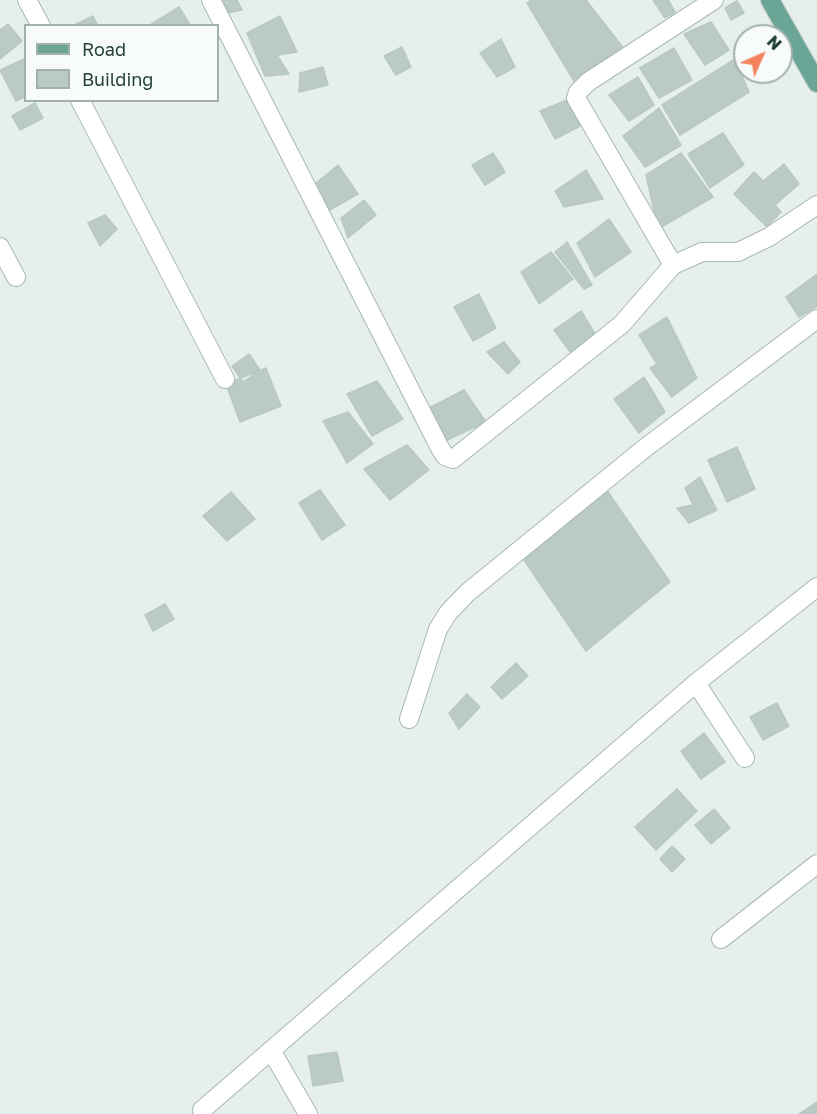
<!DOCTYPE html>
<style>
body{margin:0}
#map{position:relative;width:817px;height:1114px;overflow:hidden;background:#e6efeb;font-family:"Golos Text",sans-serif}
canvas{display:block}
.legend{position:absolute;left:24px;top:24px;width:195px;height:78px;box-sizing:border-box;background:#f7fbf9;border:2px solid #a3b1ad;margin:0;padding:8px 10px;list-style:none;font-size:18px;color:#24423a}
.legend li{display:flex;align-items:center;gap:12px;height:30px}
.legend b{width:30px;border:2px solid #a3b1ad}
.north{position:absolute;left:733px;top:24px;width:60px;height:60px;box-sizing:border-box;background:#f7fbf9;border:2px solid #a3b1ad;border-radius:50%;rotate:45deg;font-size:16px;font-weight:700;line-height:24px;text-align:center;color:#24423a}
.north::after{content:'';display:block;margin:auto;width:21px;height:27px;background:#f4845f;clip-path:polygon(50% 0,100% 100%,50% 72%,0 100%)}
</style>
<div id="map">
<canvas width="817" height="1114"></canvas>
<ul class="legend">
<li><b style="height:8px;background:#6aa596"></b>Road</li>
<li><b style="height:16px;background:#bbcac4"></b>Building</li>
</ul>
<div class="north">N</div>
</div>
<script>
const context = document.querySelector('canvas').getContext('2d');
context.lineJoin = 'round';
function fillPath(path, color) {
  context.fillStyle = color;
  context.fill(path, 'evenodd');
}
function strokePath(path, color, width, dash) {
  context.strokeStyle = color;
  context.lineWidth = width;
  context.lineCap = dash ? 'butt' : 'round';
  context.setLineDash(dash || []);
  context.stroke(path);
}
const building = new Path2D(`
 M214,0h23l5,10 -19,4z
 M531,0h55l39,50 -48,36 -50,-83z
 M653,0h15l7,12 -10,6z
 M737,1l7,12 -13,7 -6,-12z
 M179,7l12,19h-41v-1z
 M93,16l5,10h-26z
 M280,16l17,36 -20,3 12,19 -24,2 -18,-43z
 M711,22l18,28 -24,15 -21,-31z
 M8,24l14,17 -22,18v-29z
 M501,39l14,28 -18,10 -17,-24z
 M402,47l9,20 -15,8 -12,-19z
 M674,48l18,32 -33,18 -19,-30z
 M26,58v38l-10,5 -16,-31z
 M735,59l14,33 -69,43 -18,-30z
 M323,67l5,18 -29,7 1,-19z
 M638,77l16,28 -25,16 -20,-26z
 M567,100l13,26 -25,13 -15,-28z
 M35,103l8,15 -23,12 -8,-14z
 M659,108l22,37 -36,22 -22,-31z
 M723,133l21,32 -34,23 -22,-34z
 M493,153l12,19 -20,13 -13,-20z
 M681,153l32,44 -55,32 -12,-54z
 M784,164l15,20 -24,21 6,7 -14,15 -33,-33 20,-22 9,9z
 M338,165l20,29 -30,17 -13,-27z
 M586,170l17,29 -39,8 -9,-16z
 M364,200l12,15 -28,23 -7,-20z
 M105,215l12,14 -17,17 -12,-23z
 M609,219l22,33 -36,25 -18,-34z
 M567,242l25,43 -8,4 -29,-37z
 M551,252l22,27 -34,25 -18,-32z
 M817,274v32l-18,11 -13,-20z
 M479,294l17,34 -23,13 -19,-34z
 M581,311l16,26 -26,16 -17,-23z
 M667,317l30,61 -25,19 -22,-29 7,-4 -18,-29z
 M504,342l16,20 -12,12 -21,-22z
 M249,354l11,16 -17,12 -11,-16z
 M266,368l15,38 -41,16 -14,-38z
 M644,377l21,35 -26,21 -25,-34z
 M377,381l26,38 -31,17 -25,-42z
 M464,390l22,32 -41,19 -18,-32z
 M348,412l25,32 -26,19 -24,-42z
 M407,445l22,25 -39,30 -26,-31z
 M737,447l18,42 -28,13 -19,-42z
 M700,477l17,33 -28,13 -12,-15 16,-3 -8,-17z
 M606,489l64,93 -84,69 -62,-91z
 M320,490l25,35 -23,15 -23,-37z
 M231,492l24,27 -28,22 -24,-25z
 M165,604l9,15 -21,12 -8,-16z
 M516,663l12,13 -26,23 -11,-12z
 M467,694l13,13 -21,22 -10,-16z
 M777,703l12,23 -26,14 -13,-23z
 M704,733l21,29 -24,17 -20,-28z
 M677,789l20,22 -41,39 -21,-23z
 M714,809l16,19 -19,16 -16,-19z
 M672,846l13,13 -13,13 -12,-13z
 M337,1052l6,29 -30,5 -5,-30z
 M817,1102v12h-18z`);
fillPath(building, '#bbcac4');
strokePath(building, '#b8c9c2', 1.5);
const minor = new Path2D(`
 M27,0l14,26
 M211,0l229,448 5,8 8,3 169,-135 51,-59 29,-13h36l31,-15 48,-32
 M80,100l145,279
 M0,247l16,30
 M673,265l-97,-167 2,-6 10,-10 126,-82
 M696,683l49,75
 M409,719l29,-90 10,-16 19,-20 178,-145 172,-129
 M721,939l96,-75
 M271,1050l37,64
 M202,1110l494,-427 121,-96`);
const major = new Path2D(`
 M770,0l47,83`);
strokePath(minor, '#a8b8b2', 20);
strokePath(major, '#c2cac8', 20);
strokePath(minor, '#fff', 18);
strokePath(major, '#6aa596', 18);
</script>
